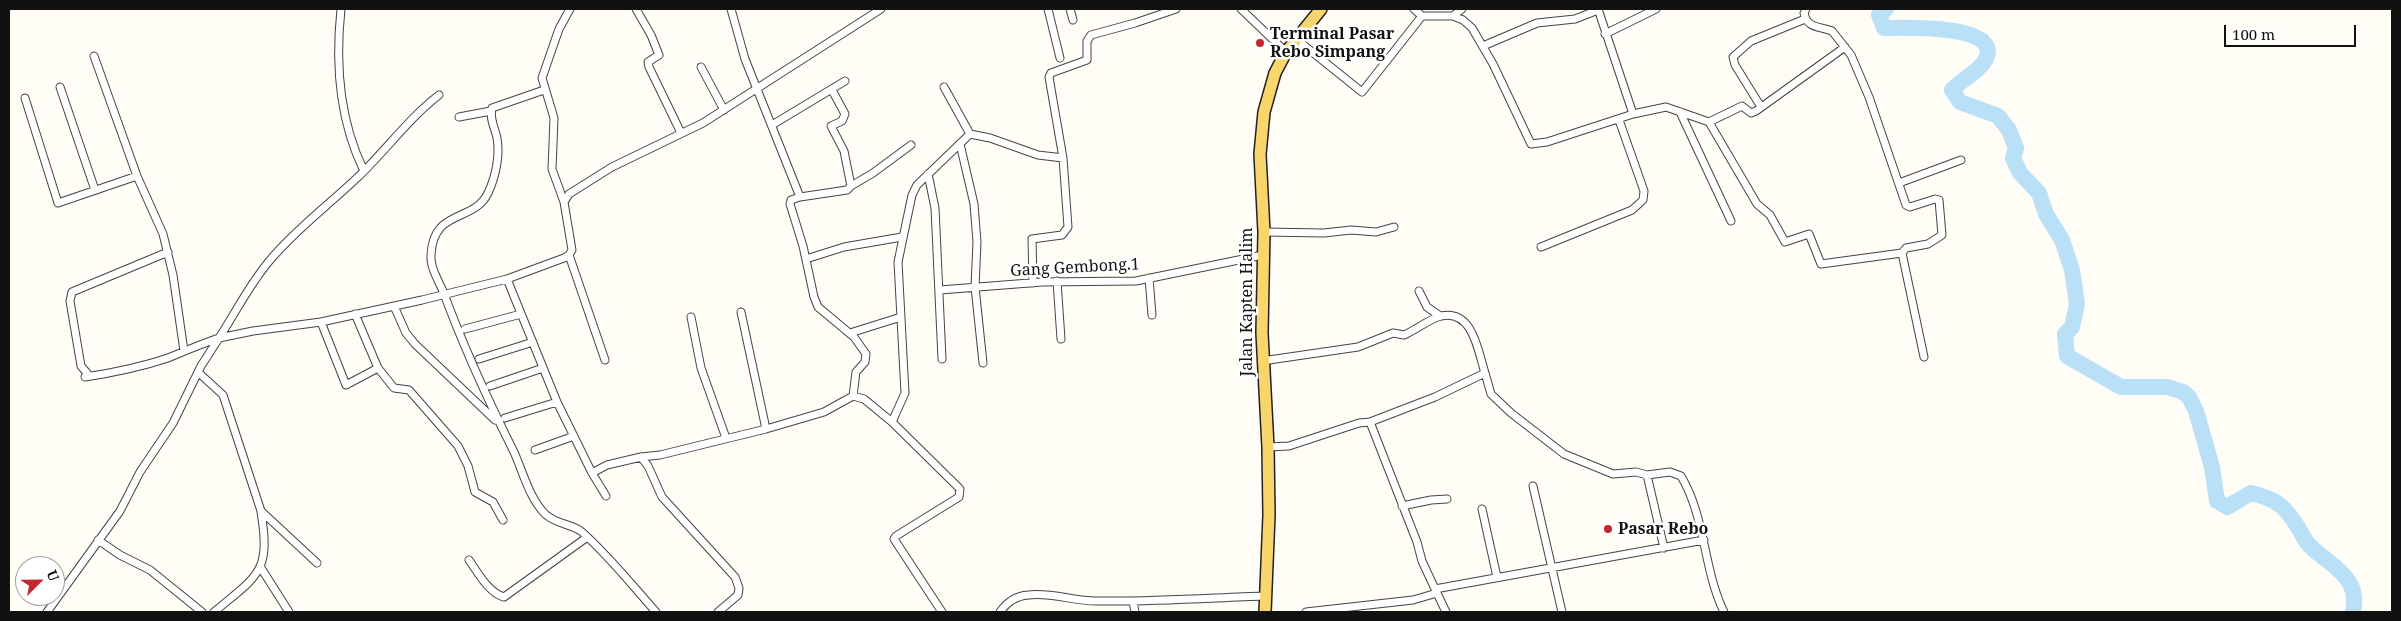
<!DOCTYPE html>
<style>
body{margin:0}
#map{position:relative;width:2401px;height:621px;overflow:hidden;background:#fffdf5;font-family:"Noto Serif",serif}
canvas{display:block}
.frame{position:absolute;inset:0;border:10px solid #111;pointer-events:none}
.north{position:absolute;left:15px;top:556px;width:50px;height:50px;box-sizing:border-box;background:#fff;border:1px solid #a0a0a0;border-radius:50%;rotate:67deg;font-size:14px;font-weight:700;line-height:20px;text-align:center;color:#111}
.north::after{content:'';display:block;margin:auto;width:18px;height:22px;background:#c4262e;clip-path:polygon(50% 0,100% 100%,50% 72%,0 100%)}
.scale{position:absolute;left:2224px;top:25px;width:132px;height:22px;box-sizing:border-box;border:2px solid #111;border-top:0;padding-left:6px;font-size:15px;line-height:18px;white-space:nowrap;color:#111;-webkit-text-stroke:4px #fff;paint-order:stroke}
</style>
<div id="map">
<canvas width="2401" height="621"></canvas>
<div class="frame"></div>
<div class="north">U</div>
<div class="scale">100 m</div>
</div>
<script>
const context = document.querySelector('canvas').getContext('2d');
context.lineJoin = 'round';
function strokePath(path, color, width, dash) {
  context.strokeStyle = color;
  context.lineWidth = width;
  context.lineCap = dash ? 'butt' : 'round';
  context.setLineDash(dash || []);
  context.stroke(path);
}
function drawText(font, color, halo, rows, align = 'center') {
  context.font = font + ' "Noto Serif",serif';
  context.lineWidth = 5;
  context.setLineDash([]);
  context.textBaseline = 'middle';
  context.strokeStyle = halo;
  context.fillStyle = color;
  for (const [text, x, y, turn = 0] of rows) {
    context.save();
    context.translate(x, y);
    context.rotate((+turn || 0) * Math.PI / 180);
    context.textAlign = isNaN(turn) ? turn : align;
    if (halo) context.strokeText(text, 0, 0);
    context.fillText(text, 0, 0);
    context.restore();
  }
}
strokePath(new Path2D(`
 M1886,9l-7,6 5,13c16,0 119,-5 102,31 -7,13 -24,20 -34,31l8,12 38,14 11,14 7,18 -3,10 7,15 19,20 7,21 16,26 10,30 5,34 -5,23 -7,7 2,22 54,31h47l15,5 6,5 7,14 16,56 5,34 10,6 24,-14c26,6 35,14 48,36 3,5 6,12 10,16 21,21 52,31 44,67`), '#b9e0f7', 16);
const street = new Path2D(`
 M341,9c-6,56 -2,111 23,162
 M636,9l15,26 8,20 -11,7 1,5 32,66
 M731,9l14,50 55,138 -9,3 -1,4 13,42 11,51 4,10 36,30 12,17 -1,8 -9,10 -3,24
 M1048,9l12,49
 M1070,9l3,11
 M1241,9l45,43
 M1414,9l8,7h31l10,4 9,8 21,36 38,80 16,-2 86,-28
 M1598,9l35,105 33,-7 43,15 48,82 13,11 15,27 24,-8 12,30 81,-11
 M1806,9l-2,4c3,16 16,13 28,18l19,24 18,42 37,108 4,2 25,-8 4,1 3,35 -14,9 -22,4 -4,5 22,104
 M1453,16l9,-7
 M1605,34l51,-25
 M1296,39l66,53 60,-76
 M1483,46l54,-23 38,-4 23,-9
 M94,56l43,120 26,58 10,41 11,76
 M701,67l23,43
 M60,87l35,103
 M944,87l26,47
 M544,90l-52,18c-3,10 3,20 5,30 3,17 -1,38 -9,55 -14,30 -55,15 -57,62 -1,12 7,25 12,36 20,55 44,107 70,159 10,21 15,46 32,64 12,11 28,10 37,18 27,24 50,53 74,80
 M25,98l33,105 79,-27
 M1761,107l-26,-42 -2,-8 18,-16 54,-22
 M1680,112l51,109
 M459,117l32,-6
 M1709,122l33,-16 9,7 5,-2 89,-64
 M772,125l73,-44
 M960,144l14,60 3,38 -2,45 8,76
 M928,174l7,34 7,151
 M1899,183l62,-23
 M851,186l22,-13 38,-28
 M800,197l47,-7 4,-4 -7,-35 -13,-25 11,-5 3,-7 -13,-24
 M564,202l-12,-33 2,-51 -12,-40 17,-49 11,-20
 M1264,232l60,1 27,-3 25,2 18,-5
 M1541,247l91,-37 11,-10 1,-9 -25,-71
 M168,252l-96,40 -2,9 11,65 6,7 -2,4c27,-4 56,-10 83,-19 17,-7 33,-14 51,-20 17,-26 31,-55 52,-79 26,-31 59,-55 88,-83 28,-27 50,-58 80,-81
 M569,255l36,105
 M806,259l38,-12 58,-10
 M1149,278l3,37
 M507,279l50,123 35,71 14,23
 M1057,281l4,58
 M1033,283l-1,-44 30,-4 6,-8 -5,-69 -14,-81 2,-4 36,-13v-19l4,-6 44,-12 41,-14
 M940,290l102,-8 94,-1 127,-26
 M1419,291l8,16 13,9
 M394,306l12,27 9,11 80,76
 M741,312l25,117
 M355,314l23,54 16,20 15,2 49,56 10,20 7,26 18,10 10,18
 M691,317l10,51 25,70
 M321,322l25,63 32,-17
 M465,329l56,-15
 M850,333l51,-16
 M479,359l54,-17
 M1262,361l96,-14 35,-14 11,2c12,-5 25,-16 37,-19 32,-7 37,35 44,57
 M199,373l24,22 38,116 56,52
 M490,386l53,-18
 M505,418l52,-16
 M892,422l68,67 -1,8 -63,39 -2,3 48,73
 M1370,422l47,120 5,19 13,28
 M1268,447l21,-1 70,-23 11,-1 65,-25 50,-24 6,21 20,19 53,41 49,20 23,-2 11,3 23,-3 11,4c25,42 22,93 43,136
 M535,450l39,-14
 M641,457l7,9 14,31 73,80 4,11 -1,7 -20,17
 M592,473l15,-8 34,-8 19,-2 106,-26 58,-17 29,-16 11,3 28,23 13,-29 -7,-131 14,-67 5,-10 53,-51 20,4 48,17 25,3
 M1647,475l17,73
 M1533,486l29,126
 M1402,506l29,-6 16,-1
 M1482,509l15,68
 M98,540l22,15 30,15 52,42
 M469,560c9,13 20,33 35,37l82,-59
 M261,568l28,44
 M1437,593l9,19
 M1133,601l2,11
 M47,612l73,-101 20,-39 33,-49 28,-57 18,-28 34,-7 68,-9 101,-22 85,-21 57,-21 5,-3 3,-5 -8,-48 5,-8 43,-27 91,-44 178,-114
 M214,612c44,-37 57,-39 47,-100
 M1000,612c7,-10 15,-16 28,-17 23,-3 45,6 68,6 56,1 112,-3 168,-5
 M1306,612l107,-12 24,-7 -2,-4 269,-49`);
const primary = new Path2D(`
 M1265,612l4,-97 -1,-68 -6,-114 2,-101 -4,-78 4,-42 11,-39 11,-21 35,-43`);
strokePath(street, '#444', 9);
strokePath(primary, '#222', 14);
strokePath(street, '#fff', 7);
strokePath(primary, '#f9d66b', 11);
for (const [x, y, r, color] of [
 [1260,43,5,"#c4262e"],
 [1608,529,5,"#c4262e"]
]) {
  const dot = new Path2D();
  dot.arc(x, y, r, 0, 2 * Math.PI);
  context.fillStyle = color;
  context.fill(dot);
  strokePath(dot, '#fff', 2);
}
drawText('bold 16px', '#111', '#fff', [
 ["Terminal Pasar",1270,34],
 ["Rebo Simpang",1270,52],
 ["Pasar Rebo",1618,529]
], 'left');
drawText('16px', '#111', '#fff', [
 ["Gang Gembong.1",1075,268,-3],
 ["Jalan Kapten Halim",1247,302,-90]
]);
</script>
